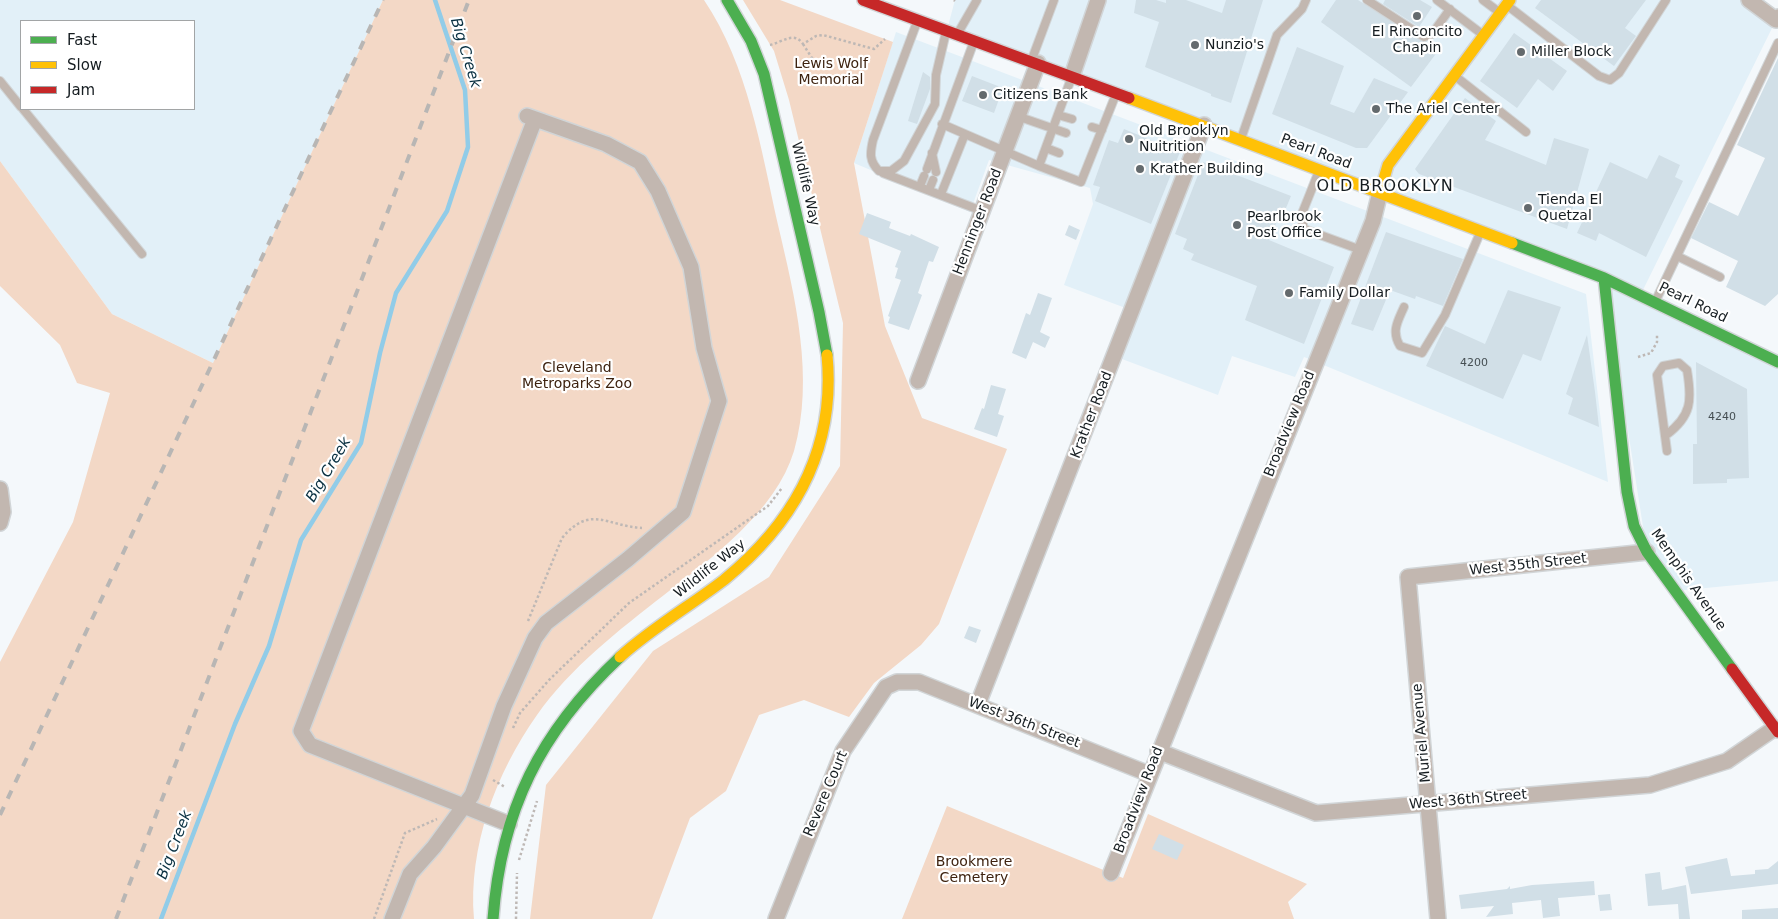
<!DOCTYPE html>
<style>
body{margin:0}
#map{position:relative;width:1778px;height:919px;overflow:hidden;background:#f4f8fb;font-family:"DejaVu Sans",sans-serif}
canvas{display:block}
.legend{position:absolute;left:20px;top:20px;width:175px;height:90px;box-sizing:border-box;background:#fff;border:1px solid #a2a5a6;margin:0;padding:6px 9px;list-style:none;font-size:15px;color:#161d21}
.legend li{display:flex;align-items:center;gap:10px;height:25px}
.legend b{width:25px;border:1px solid #a2a5a6}
</style>
<div id="map">
<canvas width="1778" height="919"></canvas>
<ul class="legend">
<li><b style="height:6px;background:#4caf50"></b>Fast</li>
<li><b style="height:6px;background:#ffc107"></b>Slow</li>
<li><b style="height:6px;background:#c62828"></b>Jam</li>
</ul>
</div>
<script>
const context = document.querySelector('canvas').getContext('2d');
context.lineJoin = 'round';
function fillPath(path, color) {
  context.fillStyle = color;
  context.fill(path, 'evenodd');
}
function strokePath(path, color, width, dash) {
  context.strokeStyle = color;
  context.lineWidth = width;
  context.lineCap = dash ? 'butt' : 'round';
  context.setLineDash(dash || []);
  context.stroke(path);
}
function drawText(font, color, halo, rows, align = 'center') {
  context.font = font + ' "DejaVu Sans",sans-serif';
  context.lineWidth = 4.5;
  context.setLineDash([]);
  context.textBaseline = 'middle';
  context.strokeStyle = halo;
  context.fillStyle = color;
  for (const [text, x, y, turn = 0] of rows) {
    context.save();
    context.translate(x, y);
    context.rotate((+turn || 0) * Math.PI / 180);
    context.textAlign = isNaN(turn) ? turn : align;
    if (halo) context.strokeText(text, 0, 0);
    context.fillText(text, 0, 0);
    context.restore();
  }
}
fillPath(new Path2D(`
 M0,0h383l-170,363 -101,-49 -112,-153zM21,21h173v88h-173z
 M955,0h794l27,20 -135,274 137,68v219l-103,10 -28,-39 -43,-274 -657,-248z
 M896,32l690,262 22,188 -304,-125 -9,20 -63,-21 -14,39 -96,-36 17,-46 -75,-28 29,-81 -3,-16 -101,-28 -19,52 -116,-49z`), '#e2f0f8');
fillPath(new Path2D(`
 M383,0h321c44,65 57,149 74,225 17,72 37,153 16,226 -18,60 -83,108 -130,144 -45,35 -94,73 -127,120 -41,58 -69,132 -63,204h-474v-257l73,-140 37,-129 -33,-10 -17,-38 -60,-59v-125l112,153 101,49z
 M743,0h37l113,42 -39,121 31,163 37,92 85,31 -68,175 -18,21 -47,38 -25,34 -45,-17 -45,15 -33,76 -36,27 -38,101h-122l16,-134 107,-134 116,-74 71,-111 3,-143 -54,-223 -15,-49z
 M947,806l176,72 25,-64 159,70 -19,18 6,17h-392z`), '#f3d8c6');
strokePath(new Path2D(`
 M161,919l74,-195 34,-78 32,-106 60,-97 19,-90 16,-60 51,-82 21,-64 -3,-57 -30,-90`), '#91cce8', 4.5);
fillPath(new Path2D(`
 M1136,0h20l10,3v-3h20l36,13 4,-13h37l-32,103 -20,-7v-2l-66,-27 14,-45 -25,-9z
 M1336,0h22l80,51 -27,36 -90,-65z
 M1385,0h35l12,7 -13,20 -36,-23z
 M1541,0h105l-21,28 11,8 -22,30 -79,-58z
 M1514,33l53,38 -14,20 -15,-12 -21,29 -37,-27z
 M1297,47l47,19 -14,38 24,9 20,-35 34,14 -41,56h-11l-84,-34z
 M1778,58v236l-13,12 -39,-19 12,-26 -47,-23 18,-36 29,14 27,-58 -28,-13z
 M923,72l7,5v12l-13,35 -9,-3z
 M972,76l31,12 -9,25 -32,-12z
 M1465,98l31,23 -11,19 61,25 8,-27 35,11 -22,80 -148,-55 -4,-5z
 M1124,129l56,23 -29,72 -56,-23 5,-14 -7,-2 16,-45 9,3z
 M1659,155l21,10 -5,12 8,4 -37,76 -47,-24 -3,8 -19,-8 33,-71 37,17z
 M1203,162l88,34 -10,24 -3,-1 -9,21 65,27 -30,77 -59,-24 12,-34 -66,-26 3,-6 -11,-5 4,-10 -12,-5z
 M867,213l24,9 -2,6 21,8 1,-2 28,13 -6,15 -4,-1 -11,32 4,2 -13,35 -21,-7 2,-6 -2,-1 13,-36 -6,-2 3,-10 -3,-1 6,-16 -42,-17z
 M1069,225l11,5 -4,10 -11,-5z
 M1386,232l77,27 -20,47 -27,-10 -1,3 -25,-9 -17,41 -22,-7z
 M1508,290l53,17 -20,54 -18,-7 -20,45 -77,-33 19,-40 40,18z
 M1038,293l14,5 -12,34 10,5 -5,11 -12,-6 -7,17 -14,-6 14,-40 4,2z
 M1587,335l8,57 4,35 -31,-13 5,-16 -7,-4z
 M1696,362l51,27 2,89 -22,1v4l-34,1v-40h4z
 M991,385l15,4 -8,25 6,2 -7,21 -23,-8 8,-21 2,1z
 M969,626l12,4 -5,13 -12,-5z
 M1159,834l25,11 -7,15 -25,-11z
 M1727,858l4,18 24,-2v-4l13,-1 10,-8v23l-87,10 -6,-27z
 M1660,872l2,18 24,-5 4,34h-11l-1,-15 -30,2 -3,-32z
 M1594,881l1,14 -37,3 2,18 -17,2 -2,-18 -29,3 1,11 -27,3 8,-11 -33,3 -2,-14 48,-6 3,-3v3l22,-4z
 M1610,894l2,16 -12,1 -2,-16z
 M1778,908v11h-36v-9z`), '#d1dfe7');
const lane = new Path2D(`
 M1367,0l57,37 8,-3 18,-25
 M1437,0l45,34
 M1483,0l16,12
 M1508,6l91,70 11,4 9,-7 47,-73
 M917,22l-44,118c-3,13 -4,21 6,31h12l13,-10 31,-57 1,-29 10,-43
 M958,33l19,-33
 M1032,59l22,-59
 M1455,76l71,56
 M0,81l21,26
 M23,109l119,145
 M1058,115l14,4
 M1017,116l49,17
 M942,124l23,10
 M1092,127l10,3
 M1242,136l35,-101 25,-26 4,-9
 M1046,148l13,5
 M932,153l4,19
 M1039,166l42,16 35,-88
 M927,169l46,-125
 M1319,171l-18,45 3,13 57,21
 M883,173l99,38
 M920,186l4,-10
 M929,190l4,-10
 M941,194l24,-60 74,32 32,-87
 M1677,256l43,21
 M1656,300l122,-257
 M1404,307c-6,14 -13,24 -4,39l22,7 23,-38 35,-82
 M1666,435c26,-19 26,-35 21,-65l-8,-7 -16,3 -6,9 10,76`);
const street = new Path2D(`
 M1749,0l27,20 2,-3
 M1072,76l26,-76
 M918,381l120,-318
 M0,489l3,23 -3,11
 M978,704l226,-579
 M1158,751l158,62 334,-28 77,-24 48,-33
 M509,824l-199,-79 -9,-14 234,-612
 M1111,873l262,-652 7,-29
 M392,919l18,-45 24,-27 38,-52 32,-89 31,-68 11,-15 82,-64 55,-47 36,-111 -15,-53 -13,-81 -33,-76 -18,-29 -34,-18 -79,-28
 M776,919l67,-168 43,-64 11,-5h22l230,92
 M1438,919l-30,-342 239,-25`);
const fast = new Path2D(`
 M727,0l24,41 13,33 55,238 8,43
 M1512,243l92,35 174,84
 M1604,278l23,214 7,34 13,26 85,117
 M493,919c8,-109 47,-187 127,-262`);
const slow = new Path2D(`
 M1129,98l383,145
 M1380,192l8,-27 122,-165
 M620,657c32,-29 70,-51 104,-77 71,-58 112,-131 103,-225`);
const jam = new Path2D(`
 M863,0l266,98
 M1732,669l46,63`);
strokePath(lane, '#d1d5d7', 10);
strokePath(street, '#d1d5d7', 18);
strokePath(fast, '#d1d5d7', 14);
strokePath(slow, '#d1d5d7', 14);
strokePath(jam, '#d1d5d7', 14);
strokePath(new Path2D(`
 M954,0l1,1
 M803,44l14,22
 M770,45c13,-3 24,-14 33,-1l13,-8 7,-1 51,14 11,-10
 M1638,357l13,-4 6,-11v-8
 M528,621l34,-83c29,-34 44,-12 80,-10
 M513,728l7,-15 29,-33 80,-77 139,-97 14,-18
 M493,780l12,7
 M519,860l18,-59
 M374,919l31,-86 32,-14
 M516,919l1,-46`), '#beb8b5', 2.5, [2.5, 2.5]);
strokePath(lane, '#c2b7b0', 8);
strokePath(street, '#c2b7b0', 15);
strokePath(fast, '#4caf50', 11);
strokePath(slow, '#ffc107', 11);
strokePath(jam, '#c62828', 11);
strokePath(new Path2D(`
 M0,815l383,-815
 M116,919l353,-919`), '#b8b6b4', 4, [9, 9]);
for (const [x, y, r, color] of [
 [1417,16,5,"#646a6d"],
 [1195,45,5,"#646a6d"],
 [1521,52,5,"#646a6d"],
 [983,95,5,"#646a6d"],
 [1376,109,5,"#646a6d"],
 [1129,139,5,"#646a6d"],
 [1140,169,5,"#646a6d"],
 [1528,208,5,"#646a6d"],
 [1237,225,5,"#646a6d"],
 [1289,293,5,"#646a6d"]
]) {
  const dot = new Path2D();
  dot.arc(x, y, r, 0, 2 * Math.PI);
  context.fillStyle = color;
  context.fill(dot);
  strokePath(dot, '#fff', 2);
}
drawText('11px', '#454e52', null, [
 ["4200",1474,363],
 ["4240",1722,417]
]);
drawText('14px', '#161d21', '#fff', [
 ["El Rinconcito",1417,32,"center"],
 ["Chapin",1417,48,"center"],
 ["Nunzio's",1205,45],
 ["Miller Block",1531,52],
 ["Citizens Bank",993,95],
 ["The Ariel Center",1386,109],
 ["Old Brooklyn",1139,131],
 ["Nuitrition",1139,147],
 ["Krather Building",1150,169],
 ["Tienda El",1538,200],
 ["Quetzal",1538,216],
 ["Pearlbrook",1247,217],
 ["Post Office",1247,233],
 ["Family Dollar",1299,293]
], 'left');
drawText('14px', '#3d220f', '#fff', [
 ["Lewis Wolf",831,64],
 ["Memorial",831,80],
 ["Cleveland",577,368],
 ["Metroparks Zoo",577,384],
 ["Brookmere",974,862],
 ["Cemetery",974,878]
]);
drawText('14px', '#161d21', '#fff', [
 ["Pearl Road",1316,152,21],
 ["Wildlife Way",805,184,77],
 ["Henninger Road",978,222,-69],
 ["Pearl Road",1693,303,26],
 ["Krather Road",1092,415,-69],
 ["Broadview Road",1290,424,-68],
 ["West 35th Street",1528,565,-6],
 ["Wildlife Way",710,569,-38],
 ["Memphis Avenue",1688,580,55],
 ["West 36th Street",1024,723,21],
 ["Muriel Avenue",1422,733,-95],
 ["Revere Court",826,794,-67],
 ["Broadview Road",1139,800,-69],
 ["West 36th Street",1468,800,-5]
]);
drawText('italic 15px', '#093041', '#fff', [
 ["Big Creek",465,53,73],
 ["Big Creek",329,470,-59],
 ["Big Creek",175,845,-69]
]);
context.letterSpacing = '1px';
drawText('16px', '#161d21', '#fff', [
 ["OLD BROOKLYN",1385,187]
]);
context.letterSpacing = '0px';
</script>
